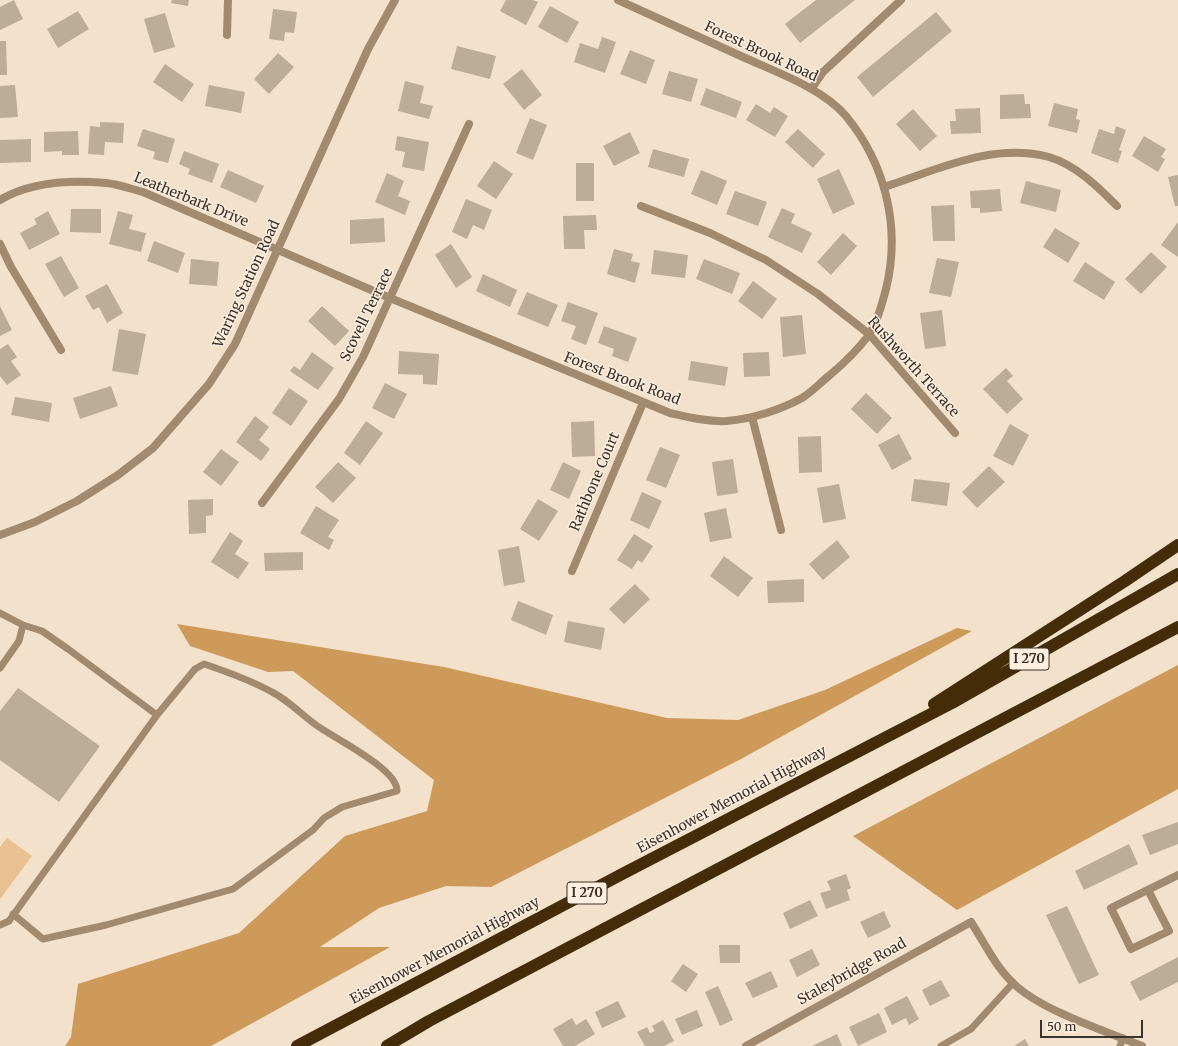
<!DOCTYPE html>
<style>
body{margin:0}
#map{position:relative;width:1178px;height:1046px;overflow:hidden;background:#f3e1cc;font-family:Merriweather,serif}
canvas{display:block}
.scale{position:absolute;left:1040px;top:1020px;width:103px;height:18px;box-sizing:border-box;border:2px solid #3b332b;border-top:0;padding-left:5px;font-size:12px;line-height:14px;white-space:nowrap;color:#3b332b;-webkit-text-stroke:3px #feefde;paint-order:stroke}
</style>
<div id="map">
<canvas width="1178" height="1046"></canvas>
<div class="scale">50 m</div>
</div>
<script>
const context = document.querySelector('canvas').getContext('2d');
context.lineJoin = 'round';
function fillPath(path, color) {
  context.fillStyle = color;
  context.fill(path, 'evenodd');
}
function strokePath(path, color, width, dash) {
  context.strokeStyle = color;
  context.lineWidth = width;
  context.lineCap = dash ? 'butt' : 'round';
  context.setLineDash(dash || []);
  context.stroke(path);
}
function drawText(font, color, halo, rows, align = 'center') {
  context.font = font + ' Merriweather,serif';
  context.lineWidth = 3;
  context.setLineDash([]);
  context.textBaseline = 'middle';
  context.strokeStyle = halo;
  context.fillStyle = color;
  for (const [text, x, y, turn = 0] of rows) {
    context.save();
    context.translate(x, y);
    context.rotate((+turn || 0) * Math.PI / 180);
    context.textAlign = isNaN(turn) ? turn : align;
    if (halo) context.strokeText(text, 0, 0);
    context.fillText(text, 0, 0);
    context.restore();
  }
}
fillPath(new Path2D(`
 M7,838l25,18 -32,43v-52z`), '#e9c091');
fillPath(new Path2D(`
 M177,624l267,43 223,51 71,2 87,-30 132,-62 15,3 -231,128 -250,128 -45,-1 -67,22 -59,39h70l-179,99h-146l6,-9 7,-53 161,-51 106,-97 82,-25 7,-31 -141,-109 -25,1 -78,-26z
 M1178,665v124l-221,121 -104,-74z`), '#ce9a5a');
fillPath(new Path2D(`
 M14,0l9,19 -23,11v-23z
 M172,0h17l-1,6 -17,-3z
 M506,0h27l5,2 -12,23 -26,-14z
 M816,0h39l-55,43 -15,-19z
 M550,6l29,16 -12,21 -29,-16z
 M273,9l24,3 -3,21 -9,-1 -1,9 -15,-2z
 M78,11l11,18 -31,19 -11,-19z
 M936,12l16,19 -79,66 -16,-20z
 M165,13l10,34 -21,6 -10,-34z
 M602,37l14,5 -11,31 -31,-11 6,-19 18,6z
 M0,41h6l1,34h-7z
 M457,46l39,10 -6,23 -39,-10z
 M630,50l25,10 -9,24 -26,-10z
 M278,53l16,14 -25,27 -15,-15z
 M165,64l29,20 -12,18 -29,-20z
 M522,69l20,26 -18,15 -21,-26z
 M669,71l29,8 -7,23 -29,-8z
 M405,81l19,5 -4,17 13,3 -4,13 -31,-8z
 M15,85l3,32 -18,1v-32z
 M209,85l36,7 -4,21 -36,-7z
 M706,88l36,14 -6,16 -36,-13z
 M1024,94l1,10h5l1,14 -31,1v-24z
 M1054,103l24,6 -2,10 4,1 -3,13 -29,-7z
 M756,104l14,9 4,-6 14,9 -13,21 -29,-17z
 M980,108l1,25 -30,1 -1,-13h6l-1,-12z
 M913,109l24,27 -17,15 -24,-27z
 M530,118l17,7 -14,35 -17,-7z
 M100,122l24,1 -1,20 -18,-1 -1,13 -16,-1 2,-28 10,1z
 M1116,126l10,4 -7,20 3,1 -4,12 -27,-10 8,-24 15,5z
 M143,129l32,10 -7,24 -15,-4 2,-7 -18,-6z
 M798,129l27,25 -12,14 -28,-26z
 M78,131l1,24h-17v-4l-18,1v-20z
 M630,132l10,21 -26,13 -11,-20z
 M397,136l32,6 -5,29 -22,-4 3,-15 -10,-2z
 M1144,136l22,13 -5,8 4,2 -7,13 -26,-16z
 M31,139v23l-31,1v-23z
 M653,149l36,10 -5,18 -36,-10z
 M184,151l35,13 -7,19 -24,-9 2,-5 -11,-5z
 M494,161l19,13 -17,25 -19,-13z
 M576,163h18v38h-18z
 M839,169l16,35 -22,10 -16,-35z
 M228,170l36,16 -8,17 -36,-16z
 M701,170l26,11 -10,24 -26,-11z
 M387,173l17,8 -6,15 12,5 -5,14 -30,-13z
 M1178,175v31h-3l-7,-29z
 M1026,181l35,9 -5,22 -36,-9z
 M1000,189l2,22 -22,2v-5h-9l-1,-17z
 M735,191l32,11 -9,24 -32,-12z
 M466,199l26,11 -8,20 -11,-5 -6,14 -15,-7z
 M954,205l1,36h-22l-2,-35z
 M782,208l13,6 -4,9 21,10 -10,20 -34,-16z
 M71,209h30v24l-31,-1z
 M48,211l12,23 -31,16 -9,-17 17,-9 -3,-5z
 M118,211l15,4 -4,14 17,4 -5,19 -32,-8z
 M596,215l1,15h-13l1,19h-21l-1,-33z
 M384,218l1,24 -35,2v-24z
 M1178,222v35l-17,-12z
 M1055,228l25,15 -12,20 -25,-16z
 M843,233l14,13 -26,29 -14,-13z
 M154,241l31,12 -7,20 -31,-12z
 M451,244l21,33 -16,11 -21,-33z
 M614,249l19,5 -2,7 9,2 -5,20 -28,-9z
 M654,250l34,5 -3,23 -34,-4z
 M1151,252l16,15 -26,27 -16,-15z
 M61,256l18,32 -15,9 -19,-33z
 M937,258l22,4 -8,35 -22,-4z
 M191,259l28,3 -2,24 -28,-2z
 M704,259l36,14 -8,21 -36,-15z
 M1085,262l30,20 -11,18 -31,-19z
 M483,274l34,16 -7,17 -34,-16z
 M753,281l24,18 -15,20 -24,-18z
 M107,284l16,29 -16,10 -8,-16 -6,3 -8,-14z
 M527,292l31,13 -10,22 -31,-13z
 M568,302l30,11 -12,32 -15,-6 5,-13 -15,-5z
 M0,306l12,24 -12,6z
 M322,306l27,25 -14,15 -27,-25z
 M942,310l4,36 -21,3 -5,-36z
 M802,315l4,39 -23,3 -3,-40z
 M604,326l33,12 -9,24 -16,-6 2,-7 -16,-6z
 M119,329l27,5 -8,41 -26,-4z
 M8,344l9,13 -6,4 10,14 -14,10 -7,-9v-27z
 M399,351l40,3 -2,31 -14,-1v-9l-25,-1z
 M312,352l22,16 -16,22 -28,-19 4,-5 6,4z
 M769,352l1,24 -26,1 -1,-24z
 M691,361l37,6 -3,19 -37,-6z
 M1006,368l7,8 -6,5 16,18 -16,15 -24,-25z
 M385,383l22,11 -13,25 -22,-11z
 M111,386l7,20 -38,13 -7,-21z
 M289,388l19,13 -17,25 -19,-13z
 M866,393l26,25 -15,16 -26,-25z
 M15,397l37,6 -3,19 -38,-7z
 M255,416l14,11 -10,13 11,9 -9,12 -25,-19z
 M366,421l17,12 -23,32 -16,-12z
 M594,421l1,35 -23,1 -1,-35z
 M1010,424l19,11 -16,31 -20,-10z
 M899,434l13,25 -20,11 -14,-25z
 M821,436l1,36 -23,1 -1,-36z
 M660,447l20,8 -14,33 -20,-8z
 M221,449l18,13 -18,24 -18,-14z
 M733,459l5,34 -21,3 -5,-34z
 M338,462l18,16 -23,25 -18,-16z
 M563,462l18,9 -12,28 -19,-9z
 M989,466l16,16 -28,26 -15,-16z
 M914,479l36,4 -3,23 -36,-5z
 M839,484l7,35 -23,4 -6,-35z
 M642,492l20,9 -13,28 -19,-9z
 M213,499v16l-7,1v17l-17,1 -1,-34z
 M538,499l20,12 -19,30 -19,-12z
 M316,506l23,14 -11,17 6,3 -5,10 -29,-17z
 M726,508l6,30 -22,4 -6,-29z
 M230,532l13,9 -8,13 14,9 -11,16 -27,-17z
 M634,534l19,12 -11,17 -4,-3 -6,9 -15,-9z
 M837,540l13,17 -27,23 -14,-16z
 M519,546l6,36 -21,4 -6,-36z
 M303,552v18l-38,1 -1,-18z
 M724,556l29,22 -15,19 -28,-21z
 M804,579v23l-36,1 -1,-22z
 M635,584l15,15 -26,25 -15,-15z
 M518,601l35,14 -7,20 -35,-15z
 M568,621l37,7 -4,22 -37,-8z
 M18,688l82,58 -41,56 -59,-42v-49z
 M1178,822v22l-28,11 -8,-20z
 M1129,844l9,20 -54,26 -9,-19z
 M846,874l5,14 -4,2 3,10 -24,9 -6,-16 11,-3 -4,-9z
 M810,900l8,16 -28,13 -7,-16z
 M1067,906l32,69 -20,9 -33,-69z
 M884,911l7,16 -23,11 -8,-16z
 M719,945h21v18h-20z
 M812,949l8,16 -23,12 -8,-17z
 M1178,957v25l-38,19 -10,-19z
 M683,964l15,10 -12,18 -15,-11z
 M771,971l7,16 -25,11 -8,-15z
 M941,980l9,16 -20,10 -8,-16z
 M718,986l15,34 -13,6 -15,-34z
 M907,996l12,23 -10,6 -3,-7 -14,7 -8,-17z
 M618,1001l8,16 -24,11 -7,-16z
 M697,1010l6,16 -21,9 -7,-16z
 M879,1013l8,19 -29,14 -9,-19z
 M572,1018l4,7 10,-6 9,15 -20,12h-12l-10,-17z
 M663,1020l11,21 -10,5h-19l-8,-14 10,-5 3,6 5,-2 -3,-5z
 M837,1034l5,12h-30z
 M1025,1039l4,7h-15z`), '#bdac98');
strokePath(new Path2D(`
 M0,613l23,12 19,6 26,18 89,66 -148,206 -9,4
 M0,668l19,-27 4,-16
 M13,914l30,25 63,-14 127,-36 80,-59 11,-12 18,-11 55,-16c1,-22 -63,-53 -81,-66 -14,-10 -28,-25 -44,-33 -22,-12 -44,-20 -68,-28l-9,5 -38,46
 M941,1046l30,-17 42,-46
 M1120,1046l3,-8`), '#a18a70', 7);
strokePath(new Path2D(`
 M227,35l1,-35
 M812,88l11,-16 78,-72
 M884,187c53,-17 108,-45 165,-30 27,8 49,30 68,49
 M0,200c30,-18 72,-20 106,-17 12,1 25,6 37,9l247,106 280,115c18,4 38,9 57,8 25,-2 53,-11 75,-23 10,-6 19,-16 28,-23 14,-12 27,-24 38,-39 9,-13 14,-32 18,-47 15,-61 0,-124 -40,-173 -24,-28 -70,-44 -103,-59 -42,-19 -83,-38 -125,-57
 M641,206l69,27 56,27 52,34 51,40 86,99
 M0,244l11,23 50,83
 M752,417l29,113
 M262,503l77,-104 24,-42 106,-233
 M572,571l71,-168
 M1148,890l21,41 -38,18 -20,-41 67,-33
 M746,1046l225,-124c13,20 24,44 42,61 27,27 92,48 129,63`), '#a18a70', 8);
strokePath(new Path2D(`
 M0,535l35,-13 42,-21 41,-26 35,-27 56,-64 26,-40 133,-295 27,-49`), '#a18a70', 8);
strokePath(new Path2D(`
 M934,704l191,-123 53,-36
 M297,1046l329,-174 326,-169 226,-129
 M387,1046l42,-25 749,-394`), '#452c08', 12);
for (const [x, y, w] of [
 [1029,659,40],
 [587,893,40]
]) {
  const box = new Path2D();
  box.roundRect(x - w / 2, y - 11, w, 22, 3);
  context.fillStyle = '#feefde';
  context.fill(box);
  strokePath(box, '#3b332b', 1);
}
drawText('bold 13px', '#3b332b', null, [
 ["I 270",1029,659],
 ["I 270",587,893]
]);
drawText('14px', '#3b332b', '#feefde', [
 ["Forest Brook Road",761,52,25],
 ["Leatherbark Drive",191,200,22],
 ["Waring Station Road",247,284,-65],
 ["Scovell Terrace",367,315,-64],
 ["Rushworth Terrace",913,367,48],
 ["Forest Brook Road",622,379,21],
 ["Rathbone Court",595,482,-67],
 ["Eisenhower Memorial Highway",732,800,-28],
 ["Eisenhower Memorial Highway",445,951,-28],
 ["Staleybridge Road",852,972,-29]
]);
</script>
